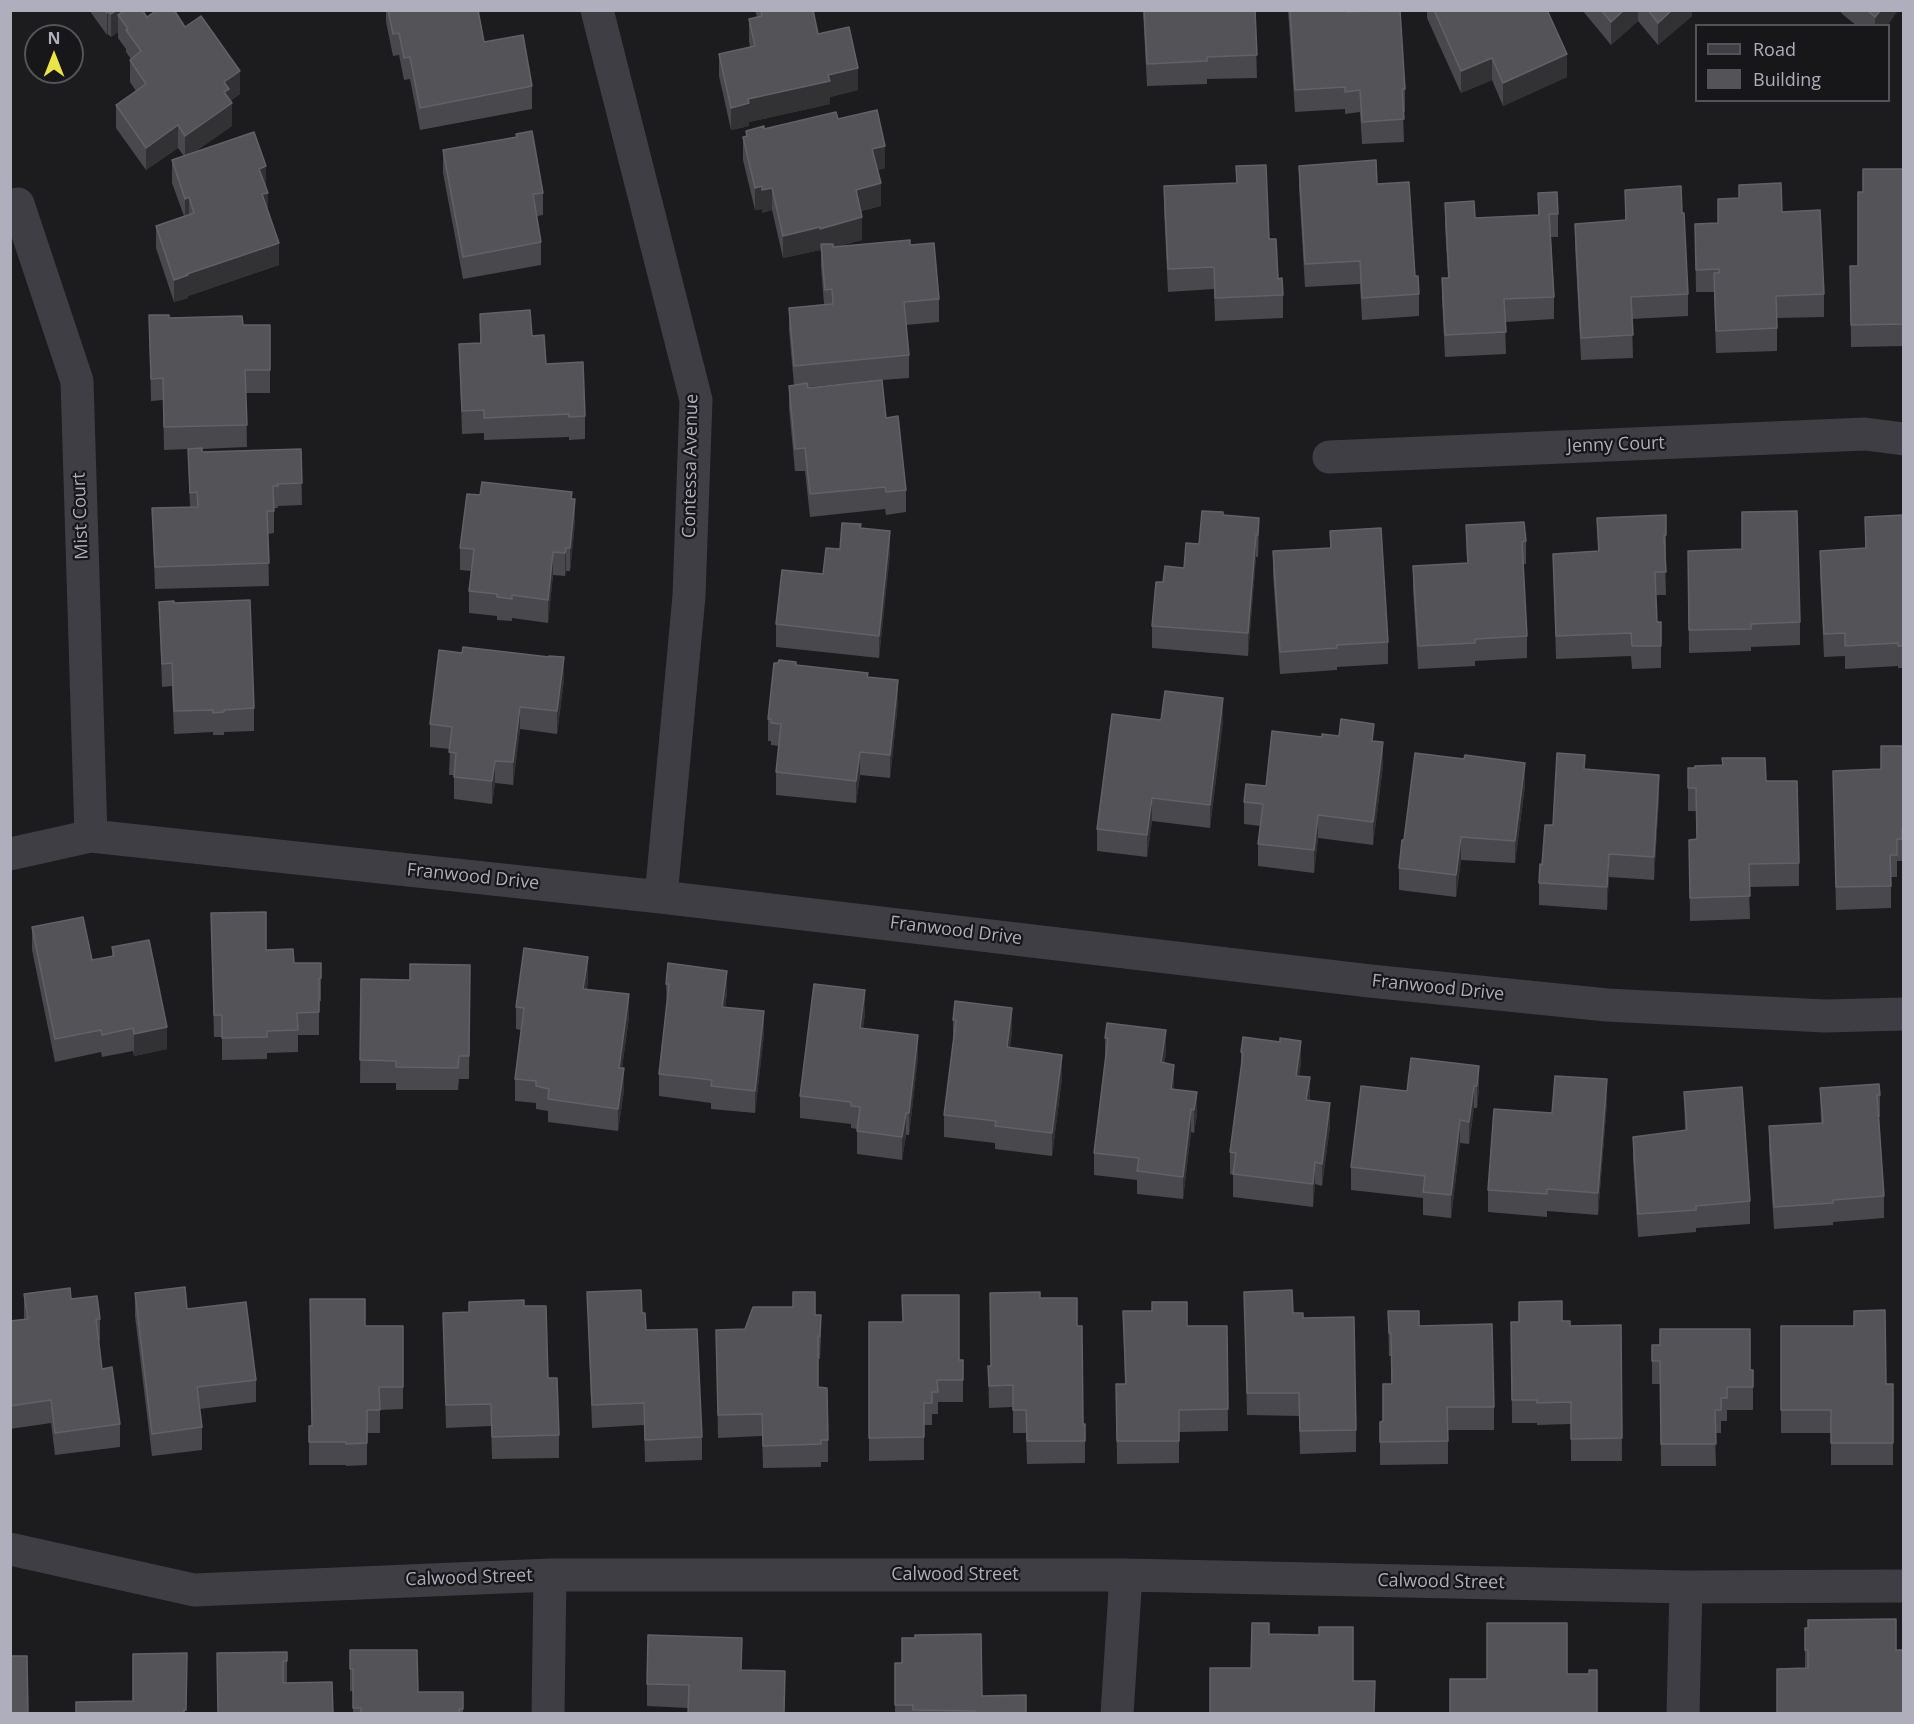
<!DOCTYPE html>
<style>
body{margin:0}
#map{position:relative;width:1914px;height:1724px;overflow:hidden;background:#1c1b1d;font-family:"Open Sans",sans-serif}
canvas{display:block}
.frame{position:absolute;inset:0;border:12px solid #aeaebc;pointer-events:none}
.legend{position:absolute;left:1695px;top:24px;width:195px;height:78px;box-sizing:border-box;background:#171618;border:2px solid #53535a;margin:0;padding:8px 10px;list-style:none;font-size:18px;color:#aeaebc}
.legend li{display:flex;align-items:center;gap:12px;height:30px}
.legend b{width:30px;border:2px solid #53535a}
.north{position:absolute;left:24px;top:24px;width:60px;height:60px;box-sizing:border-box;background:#171618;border:2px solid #53535a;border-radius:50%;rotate:0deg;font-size:16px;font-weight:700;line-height:24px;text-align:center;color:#aeaebc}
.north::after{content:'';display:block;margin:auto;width:21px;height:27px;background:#eae446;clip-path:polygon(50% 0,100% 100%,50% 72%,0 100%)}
</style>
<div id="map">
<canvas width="1914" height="1724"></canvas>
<div class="frame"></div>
<ul class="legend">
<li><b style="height:8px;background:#3f3e44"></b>Road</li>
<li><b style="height:16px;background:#545358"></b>Building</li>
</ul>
<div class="north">N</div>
</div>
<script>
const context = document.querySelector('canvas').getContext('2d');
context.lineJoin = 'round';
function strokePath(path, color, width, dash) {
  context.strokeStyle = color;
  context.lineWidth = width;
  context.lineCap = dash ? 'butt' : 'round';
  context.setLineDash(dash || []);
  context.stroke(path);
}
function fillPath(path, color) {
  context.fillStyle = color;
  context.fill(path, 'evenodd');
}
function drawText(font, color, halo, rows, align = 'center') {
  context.font = font + ' "Open Sans",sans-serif';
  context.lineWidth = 4.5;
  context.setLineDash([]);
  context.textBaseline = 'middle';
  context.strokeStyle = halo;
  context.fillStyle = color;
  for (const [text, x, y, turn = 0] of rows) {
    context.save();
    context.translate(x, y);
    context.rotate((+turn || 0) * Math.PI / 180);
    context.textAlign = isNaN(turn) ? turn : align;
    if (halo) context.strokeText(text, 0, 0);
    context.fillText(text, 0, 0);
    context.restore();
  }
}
strokePath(new Path2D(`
 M597,10l99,390 -7,196 -28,301
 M18,204l59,177 14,455
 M1329,457l536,-23 39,5
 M10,854l81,-18 570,61 709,84 237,24 218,11 79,-2
 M10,1549l184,41 356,-15h576l560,12 218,-1
 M548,1714l2,-139
 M1117,1714l9,-139
 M1683,1714l3,-127`), '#3f3e44', 33);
fillPath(new Path2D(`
 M89,10h56l-2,2 4,5 38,10 55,67 -10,7 2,25 -39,27 73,34 2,24 11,54 -91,31v2l-14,4 -18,-54v-22l28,-10 -12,-33v-23l12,-4 -6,-8 -32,22 -30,-42v-23l20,-14 -6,-9v-22l1,-1 -5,-7v-3l-8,-11v-6l-7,5 -3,-3 -1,1z
 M386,10h92l6,32 48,44v23l-112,21 -10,-51 -6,1 -5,-25 -6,1 -7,-34z
 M755,10h58l5,24 40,56 -28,7v7l-81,18v4l-18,4 -12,-54v-22l31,-7 -1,-6v-22l8,-2z
 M1143,10h112l2,68 -50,1v5l-60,2z
 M1288,10h59v2l58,77v23h-2l1,30 -42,2 -2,-32 -15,2v-5l-50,3z
 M1427,10h120l20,67 -64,29 -11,-26 -31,13 -34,-75z
 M1582,10h110v6l-34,29 -20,-24 -27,24z
 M1841,10h57l-11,16h-30l-16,-13z
 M838,119l47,49 -7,2 3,36 -20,5 1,29 -27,7 75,-2 29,54v23l-33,3 3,30v23l-27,2 4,38 20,72v22l-20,3 -1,-6 -75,8 -5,-46h-10l-6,-63v-22l5,-1 -5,-55v-22l35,-4 -3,-37v-16h-1v-1l-37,8 -11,-48 -10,3v-4l-7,1 -12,-50v-23l3,-1v-5zM874,381l-66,7v-1z
 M516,134l27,59v22l-6,1 4,26v23l-78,14 -20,-106v-23l73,-13z
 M1236,166l33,73 14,56v23l-68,3 -1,-32 -46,3 -4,-83v-23l72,-3z
 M1299,166l78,18 38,92 4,18v22l-57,4 -2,-36 -55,3 -6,-99z
 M1904,169v177l-53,1 -1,-81h8l5,-74z
 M1739,185l43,27 42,82v23l-47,1v33l-61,2 -2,-61h-18l-1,-68 23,-1v-24l21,-1z
 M1625,190l57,23 6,81v22l-56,3 1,39 -52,2 -6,-114v-22l50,-4z
 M1538,193l20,21v23h-7l3,60v22l-49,3 1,32 -61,3 -3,-57v-22h6l-3,-53v-22l30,15 63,-3z
 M480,314l52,22 14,28 39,52v23l-16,1v-3l-85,3v-7l-22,1 -3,-90 21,-1z
 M149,315l94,10h27v68h-24l1,54 -45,2v3l99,-3 1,56 -24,1v2h-4v25l-6,1 1,52 -114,3 -3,-81 38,-1 -2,-58 -24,1 -1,-50 -12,1z
 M480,495l92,4 3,23 -5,49h-4l-1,5 -12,-1 -5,48 -36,-5v3l-15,-1v-4l-28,-3v-22l2,-20 -11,-1v-22z
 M1223,515l36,3 -1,39h-2l-8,99 -96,-8v-22l11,-44 21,-14 15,-24z
 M1904,515v153h-6v-2l-53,3v-13l-21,1 -4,-84v-22l45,-3v-31z
 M1597,518l69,17v23h-1l1,37h-10l1,27 4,24v22l-29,1 -1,-13 -75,3 -3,-105 45,-2z
 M1466,525l60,16v23h-3l4,72v22l-52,3v5l-57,3 -5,-80v-23l54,-3z
 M861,528l29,25 -11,105 -103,-11v-23l47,-50 17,-25z
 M1330,531l58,111v22l-51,3v3l-57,4 -7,-100v-23l57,-3z
 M1688,551l112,71v23l-49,2v4l-62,2z
 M159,602l15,1 80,105v23l-30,1v3h-11v-3l-39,2 -2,-48 -10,1z
 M796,665l72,12 30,26 -8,75 -30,-3 -4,28 -80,-8v-23l3,-26 -8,-1v-4h-3v-22z
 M564,680l-7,54 -37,-5 -7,56 -18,-2 -3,21 -38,-5v-24h-5l1,-26 -20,-2v-23z
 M1161,720l62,1 -13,107 -58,-7 -5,36 -50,-6v-22z
 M1322,737l52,4 9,24 -10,80 -55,-7 -4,35 -56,-7v-22l2,-18 -16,-2v-22l22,-16z
 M1881,746h23v105h-2v10h-5v16h-6v31l-55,2 -3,-139 48,-2z
 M1722,758l44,23 33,82v23l-50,1 1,32 -60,2 -1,-81 8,-1 -1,-28h-8v-43l34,-3z
 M1464,759l61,26 -10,78 -54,-3 -5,37 -57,-7v-22l5,-28z
 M1585,769l74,28 -5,83 -45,-3 -2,33 -68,-5v-22l3,-18 11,-40z
 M211,913l55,37 28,13h27v38h-2v34h-21v17l-31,1v6l-45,1v-23h-8z
 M32,927l60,33 20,-4v-9l55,102 -33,7 -1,-5 -31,6 -1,-5 -46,10 -23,-112z
 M470,965l-1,114h-10l-1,11h-62v-7h-36l1,-104 49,1z
 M588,979l-1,10 42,28 -7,51 2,22 -6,41 -70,-9v-11l-12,-2v-6l-21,-2v-22l6,-49 -5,-1v-22z
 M666,984l61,9 -2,14 39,27 -9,79 -44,-4v-6l-52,-7v-22l8,-67z
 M865,1012l-2,16 55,29 -9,78h-3l-4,25 -45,-6v-25l-6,-1v-4l-51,-6v-22z
 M953,1020l59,11 -2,16 52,31 -10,78 -57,-7v-6l-51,-6v-22l9,-74z
 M1107,1023l59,29 -2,11 10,26 23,3v22l-3,19 -3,-1 -8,67 -46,-5v-14l-43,-5v-22l11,-93v-22z
 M1241,1052l60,11 -2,13 11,25 20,25 -8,60 -7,-2 -2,23 -80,-10v-22l-3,-1v-22l11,-80z
 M1479,1066v23l-2,19h-3l-5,36 -9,-1 -9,75 -28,-3v-17l-72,-8v-23l56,-76z
 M1820,1088l60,7v22h-1l5,79v22l-51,4v3l-59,4 -5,-80v-23l52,-3z
 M1684,1092l66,109v23l-54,4v4l-58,5 -5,-77v-23l52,-6z
 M1607,1102l-9,113 -51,-4v6l-59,-5v-22l64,-77z
 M1902,1137h2v39l-2,-16z
 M587,1292l55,21 4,17 56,107v23l-57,2 -1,-37 -52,3z
 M1244,1292l59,26 53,112v22l-56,2 -1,-38 -52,-1z
 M135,1293l52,16 69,71v22l-56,7 2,18v23l-50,6 -17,-140z
 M24,1294l47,5 29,20v22h-1l3,28 18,55v23l-65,8 -4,-32 -41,6v-108l14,-2z
 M902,1295l57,65h4v42h-25v12h-6v11h-8v35l-55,1v-139h34z
 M1040,1298l37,28 6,98h2v39l-58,1 -1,-31h-13v-26l-24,1 -1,-42h2z
 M524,1306l24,72 11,57v23l-67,1 -1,-33 -45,2 -3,-115 26,-1z
 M1123,1311l64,15h40l1,105 -49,1v31l-62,1 -1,-80h9z
 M1388,1311l31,15 75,81v23h-46v34l-68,1v-43l3,-1 8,-37v-28h-2z
 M815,1315l6,22 -1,22h-2v28l10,53v22h-7v5l-58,1 -1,-32 -44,2 -2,-108 29,-1z
 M1562,1321l8,5 51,-1 1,136h-51v-37l-34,1v-2h-25l-1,-101z
 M365,1326h38v83l-23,1v23h-13v32l-21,1v-1h-37v-39h3z
 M1781,1326l105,58h7v81h-62v-32h-50z
 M1652,1345l101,25v40h-26v11h-6v12h-6l1,33h-55l-1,-82h-8z
 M1805,1628l91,22h8l-99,18z
 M902,1638l80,58 44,17h-131v-50h7z
 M350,1650l68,42h45v21h-110v-22h-3z
 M287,1652v31l-70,30z
 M742,1670l43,1 -1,42h-96v-5l-41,-2v-22z`), '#49484c');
fillPath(new Path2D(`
 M117,10h28l-20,14 -7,-9v17l-7,5v-23z
 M1624,10h14v11l-27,24v-23z
 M1672,10h20v6l-34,29v-22z
 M1881,10h17l-11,16h-12v-9z
 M108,11v23l-1,1v-22z
 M1567,54v23l-64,29v-23z
 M1492,58v22l-31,13v-22z
 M858,68v22l-28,7v7l-81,18v4l-18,4v-22l17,-9 80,-24z
 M240,71v23l-11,8 3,1v23l-47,33v-23l39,-54z
 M178,125v23l-32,22v-22z
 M885,146v22l-13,3v-22z
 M266,166v23l-7,-20z
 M881,183v23l-25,6v-22z
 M762,186v23l-7,1v-22z
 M772,188v22l-10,3v-23z
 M268,193v22l-6,-21z
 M189,197v23l-4,1v-22z
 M862,217v23l-40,11 -1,-7v7h-1v-1l-37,8v-22z
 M279,243v22l-91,31v2l-14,4v-22l13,-6z
 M575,499v23l-5,49v-23z
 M1259,518v23l-1,16v-22z
 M890,531v22l-11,105v-22z
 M1256,535v22l-8,99v-23z
 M566,548v23l-1,5v-23z
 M553,552v23l-5,48v-23z
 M564,657v23l-7,54v-23z
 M898,680v23l-8,75v-23z
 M1223,698v23l-13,107v-23z
 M520,707v22l-7,56v-23z
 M1383,742v23l-10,80v-23z
 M860,752v23l-4,28v-22z
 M495,761v22l-3,21v-23z
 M1525,763v22l-10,78v-22z
 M1659,775v22l-5,83v-23z
 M1152,798v23l-5,36v-22z
 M1318,815v23l-4,35v-23z
 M1461,837v23l-5,37v-22z
 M1609,854v23l-2,33v-23z
 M588,957v22l-5,33v-23z
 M727,971v22l-5,36v-22z
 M865,990v22l-5,38v-22z
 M629,994v23l-10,73v-22z
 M1012,1008v23l-5,38v-22z
 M764,1011v23l-9,79v-22z
 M167,1027v22l-33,7v-22z
 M1166,1030v22l-5,33v-23z
 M918,1035v22l-9,78v-22z
 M1301,1041v22l-5,35v-22z
 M1062,1055v23l-10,78v-23z
 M1174,1065v22l-3,24v-22z
 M1479,1066v23l-2,19v-22z
 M624,1068v22l-6,41v-22z
 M1310,1077v23l-4,23v-23z
 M1607,1079v23l-9,113v-22z
 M1474,1086v22l-5,36v-22z
 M1197,1092v22l-3,19v-23z
 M1330,1103v23l-8,60v-22z
 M1191,1109v23l-8,67v-22z
 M906,1113v22l-4,25v-23z
 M1460,1120v23l-9,75v-23z
 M1315,1162v22l-2,23v-23z`), '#323134');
const building = new Path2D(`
 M105,10h12l-6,4 -3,-3 -1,2z
 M125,10h17l5,7 10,-7h17l11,17 16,-11 39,55 -16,11 5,7 -5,3 8,11 -47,33 -7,-11 -32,23 -30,-43 30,-21 -16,-24 11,-9 -15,-21 2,-1 -10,-14z
 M388,10h90l6,32 39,-7 9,51 -112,22 -10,-51 -6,1 -5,-25 -6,1z
 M761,10h52l5,24 31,-7 9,41 -30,7 2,6 -82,18 1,4 -18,5 -12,-54 36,-8 -6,-27 13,-3z
 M1144,10h111l2,45 -50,2v4l-60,3z
 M1290,10h57v2l53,-2 5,79h-3l2,30 -42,3 -2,-32 -15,2v-5l-50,3z
 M1434,10h113l20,44 -64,29 -11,-25 -31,13z
 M1601,10h23l-13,12z
 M1648,10h24l-14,13z
 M1867,10h14l-6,7z
 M877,110l8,36 -13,3 9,34 -25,7 6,27 -42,12v-2l-37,9 -11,-48 -10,2v-4l-7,2 -12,-51 4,-1 -1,-5 18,-5v3l72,-17 2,7z
 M532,131l11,62 -10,1 8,48 -78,15 -20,-107 74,-13 -1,-3z
 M254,132l12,34 -7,3 9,24 -6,1 17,49 -92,31 1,1 -14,5 -18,-54 38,-13 -5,-16 -4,2 -13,-39z
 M1376,160l1,24 32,-2 6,94h3l1,18 -57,4 -2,-37 -55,3 -6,-98z
 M1266,165l3,74h7l2,40 4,-1 1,17 -68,3 -1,-31 -46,2 -4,-83 73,-3 -1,-17z
 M1863,169h41v155l-53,1 -1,-59h8v-74h5z
 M1781,183l1,29 38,-2 4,84 -48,2 1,32 -61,3 -2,-58h5v-4l-23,1 -1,-46 23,-1v-24l21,-1v-13z
 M1681,186l1,27h2l4,81 -57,3 2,38 -52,3 -6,-114 51,-4 -1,-30z
 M1557,192l1,22h-9l5,83 -50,2 2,33 -61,3 -3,-57h7l-4,-75 29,-2 1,17 64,-3 -1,-22z
 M910,240v5l24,-2 5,56 -35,3 5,53 -115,11 -5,-58 44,-4 -1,-15 -7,1 -4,-46h12v3z
 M530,310l2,26 12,-1 2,29 37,-2 2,54 -16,1v-3l-85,4v-8l-22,1 -3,-67 22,-1 -1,-29z
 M149,315h20v3l73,-2 1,9h27v45h-25l2,55 -83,2 -1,-49 -12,1z
 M882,380l4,38 12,-2 8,74 -20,2 -1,-5 -75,7 -5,-46 -10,1 -6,-63 18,-3 1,5z
 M202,448v4l99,-3 1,34 -25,1 1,2h-5l1,25h-7l2,52 -114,4 -3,-59 46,-1 -1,-15 -7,1 -2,-44z
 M482,482l90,10 -1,7h4l-5,49h-4l-1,5 -12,-1 -5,48 -36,-5v4l-15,-2v-3l-28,-3 5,-42 -14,-1 7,-54 13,1z
 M1202,511l21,1v3l36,3 -1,17h-2l-8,98 -96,-7 4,-44h7l2,-16 19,2 2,-25 13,1z
 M1797,511l3,111 -49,2v5l-62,1 -1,-79 54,-2v-37z
 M1666,515v20h-2l2,37h-11l2,50h4v24h-29l-1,-13 -75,3 -3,-82 46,-3 -2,-33z
 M1904,515v131h-6v-3l-53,3v-13l-21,1 -4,-83 46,-3 -1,-31z
 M1524,522l2,19 -4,1 5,94 -52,3v4l-57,3 -5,-80 55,-3 -2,-38z
 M842,523l19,1 -1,4 30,3 -11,105 -103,-12 6,-54 41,4 3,-26 14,1z
 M1381,528l7,114 -51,3v3l-57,4 -7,-101 58,-3 -1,-17z
 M250,600l4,108 -30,2v2l-11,1v-3l-39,1 -2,-48 -10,1 -3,-62 15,-1v2z
 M463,647l86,10v-1l15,1 -7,54 -37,-4 -7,55 -18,-1 -3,20 -38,-4 2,-24 -7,-1 3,-25 -22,-3 9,-74 23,3z
 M779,660l17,2v3l72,8 -1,4 31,3 -8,75 -30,-3 -4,29 -80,-9 5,-48 -10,-1v-4h-3l6,-56h4z
 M1165,691l58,7 -13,107 -58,-7 -5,37 -50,-6 15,-115 49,6z
 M1341,719l33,5 -2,17 11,1 -10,80 -55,-7 -4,35 -56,-6 5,-40 -19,-2 2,-18 20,2 6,-55 50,6v-3l17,2z
 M1881,746h23v83h-2v10h-5v16h-7l1,31 -55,1 -3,-116 48,-2z
 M1415,753l49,6 1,-4 60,8 -10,78 -54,-4 -5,38 -57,-7 3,-28h2z
 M1557,753l28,2 -1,14 75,6 -5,82 -45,-3 -2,33 -68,-4 1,-19 2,1 3,-40h8z
 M1722,758h43l1,23h31l2,82 -50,1 1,32 -60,2 -1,-58 8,-1 -1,-51h-8v-20h7v-2l28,-1z
 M266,912v38l27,-1 1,14h27v15h-2v34l-22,1 1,17 -31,1v6l-45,1v-23h-8l-3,-102z
 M83,917l9,43 22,-4 -2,-9 37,-7 18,87 -33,7 -1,-6 -31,7 -1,-5 -46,9 -23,-112z
 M524,948l64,9 -5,32 46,5 -10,74h5l-6,41 -70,-10 1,-10 -13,-3v-5l-21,-2 9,-71 -8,-1z
 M668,963l59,8 -5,36 42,4 -9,80 -44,-5 1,-6 -53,-6 10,-90h-3z
 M410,964l60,1 -1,91h-10l-1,12 -62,-1v-6l-36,-1 1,-81 49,1z
 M814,984l51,6 -5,38 58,7 -9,78h-3l-4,24 -45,-6 3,-24 -9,-1v-4l-51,-6z
 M955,1001l57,7 -5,39 55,8 -10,78 -57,-7 1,-5 -52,-6 12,-95h-3z
 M1107,1023l59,7 -5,32 13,3 -3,24 26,3 -3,18 -3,-1 -8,68 -46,-6 2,-13 -45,-5 14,-115h-3z
 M1243,1037l37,5v-4l21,3 -5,35 14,1 -4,23 24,3 -8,61 -7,-2 -2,22 -80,-10 3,-21 -6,-1 13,-99 -2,-1z
 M1411,1058l68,8 -2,20h-3l-5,36 -9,-2 -9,75 -28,-3 2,-16 -74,-9 10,-81 46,5z
 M1555,1076l52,3 -9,114 -51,-4v5l-59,-4 6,-81 58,4z
 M1879,1084l1,11h-3l7,101 -51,4v3l-59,4 -5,-81 54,-3 -3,-35z
 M1742,1087l8,114 -54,5v4l-58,4 -5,-77 54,-7 -3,-38z
 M185,1287l2,22 59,-7 10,78 -59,7 5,40 -50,7 -17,-141z
 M70,1288l1,11 26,-3 3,23h-4l6,50 10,-2 8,57 -65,9 -4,-33 -41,6v-85l18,-2 -4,-25z
 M641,1290l1,23h3l1,17 51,-1 5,108 -57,3 -1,-37 -52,2 -5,-113z
 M1292,1290l1,23h10v5l51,-1 2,113 -56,1 -1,-38h-52l-3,-101z
 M793,1292h22v23h6l-1,21h-2v51l9,1 1,52h-7v4l-58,2 -1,-32 -44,1 -2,-85 29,-1 8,-22h40z
 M1040,1292v6h37v28h5l1,98h2v17h-58l-1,-31h-13v-25l-24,1 -1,-20h3l-1,-73z
 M902,1295h57v65h4v20h-26l1,12h-6v11h-8v34l-55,1v-116h34z
 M310,1299h55v27h38v61h-24l1,23h-13v33l-21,1v-2h-37v-16h3z
 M524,1300v6h22l2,72h9l2,57 -67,2 -1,-33 -45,1 -3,-92 26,-1v-10z
 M1562,1301v20h8v5l51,-1 1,113 -51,1v-37l-34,1v-3h-25l-1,-78h8v-20z
 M1152,1302h35v24h40l1,83 -49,1v31h-62l-1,-57h10l-3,-73h29z
 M1885,1310l1,74h7v59h-62v-33h-50v-84h73v-15z
 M1388,1311h31v15l73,-2 2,83h-47l1,34 -68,1v-20l3,-1v-37h9l-1,-51h-2z
 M1660,1329h90v41h3v17h-26v11h-6v12h-6l1,34h-55l-1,-83h-8v-16h8z
 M1896,1619v31h8v63h-127v-44l31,-1v-18h-3v-22h3v-8z
 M1252,1623h17v11l50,1v-8h34v54h22l-1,32h-164v-45h41z
 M1487,1623h80v51h22v-4h8v43h-147v-34h37z
 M981,1634l1,62 44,-1v18h-51v-2l-62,-1v-5h-18v-42h7v-25h13v-3z
 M648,1635l94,3 -1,32 44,1 -1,42h-96l1,-28 -42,-1z
 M350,1650h67l1,42h45v17h-4l1,4h-99v-5h-8v-39h-3z
 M287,1652v9h-4v22l49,-1 1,31h-115l-1,-60z
 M187,1653l-1,57h-2v3h-108v-11l57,-1v-47z
 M10,1656h17l1,57h-18z`);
fillPath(building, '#545358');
strokePath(building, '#626168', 1.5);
drawText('18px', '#aeaebc', '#171618', [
 ["Jenny Court",1616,445,-2],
 ["Contessa Avenue",691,466,-89],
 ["Mist Court",81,516,-92],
 ["Franwood Drive",473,877,6],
 ["Franwood Drive",956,931,7],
 ["Franwood Drive",1438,988,6],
 ["Calwood Street",955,1575],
 ["Calwood Street",469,1578,-2],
 ["Calwood Street",1441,1582,1]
]);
</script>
